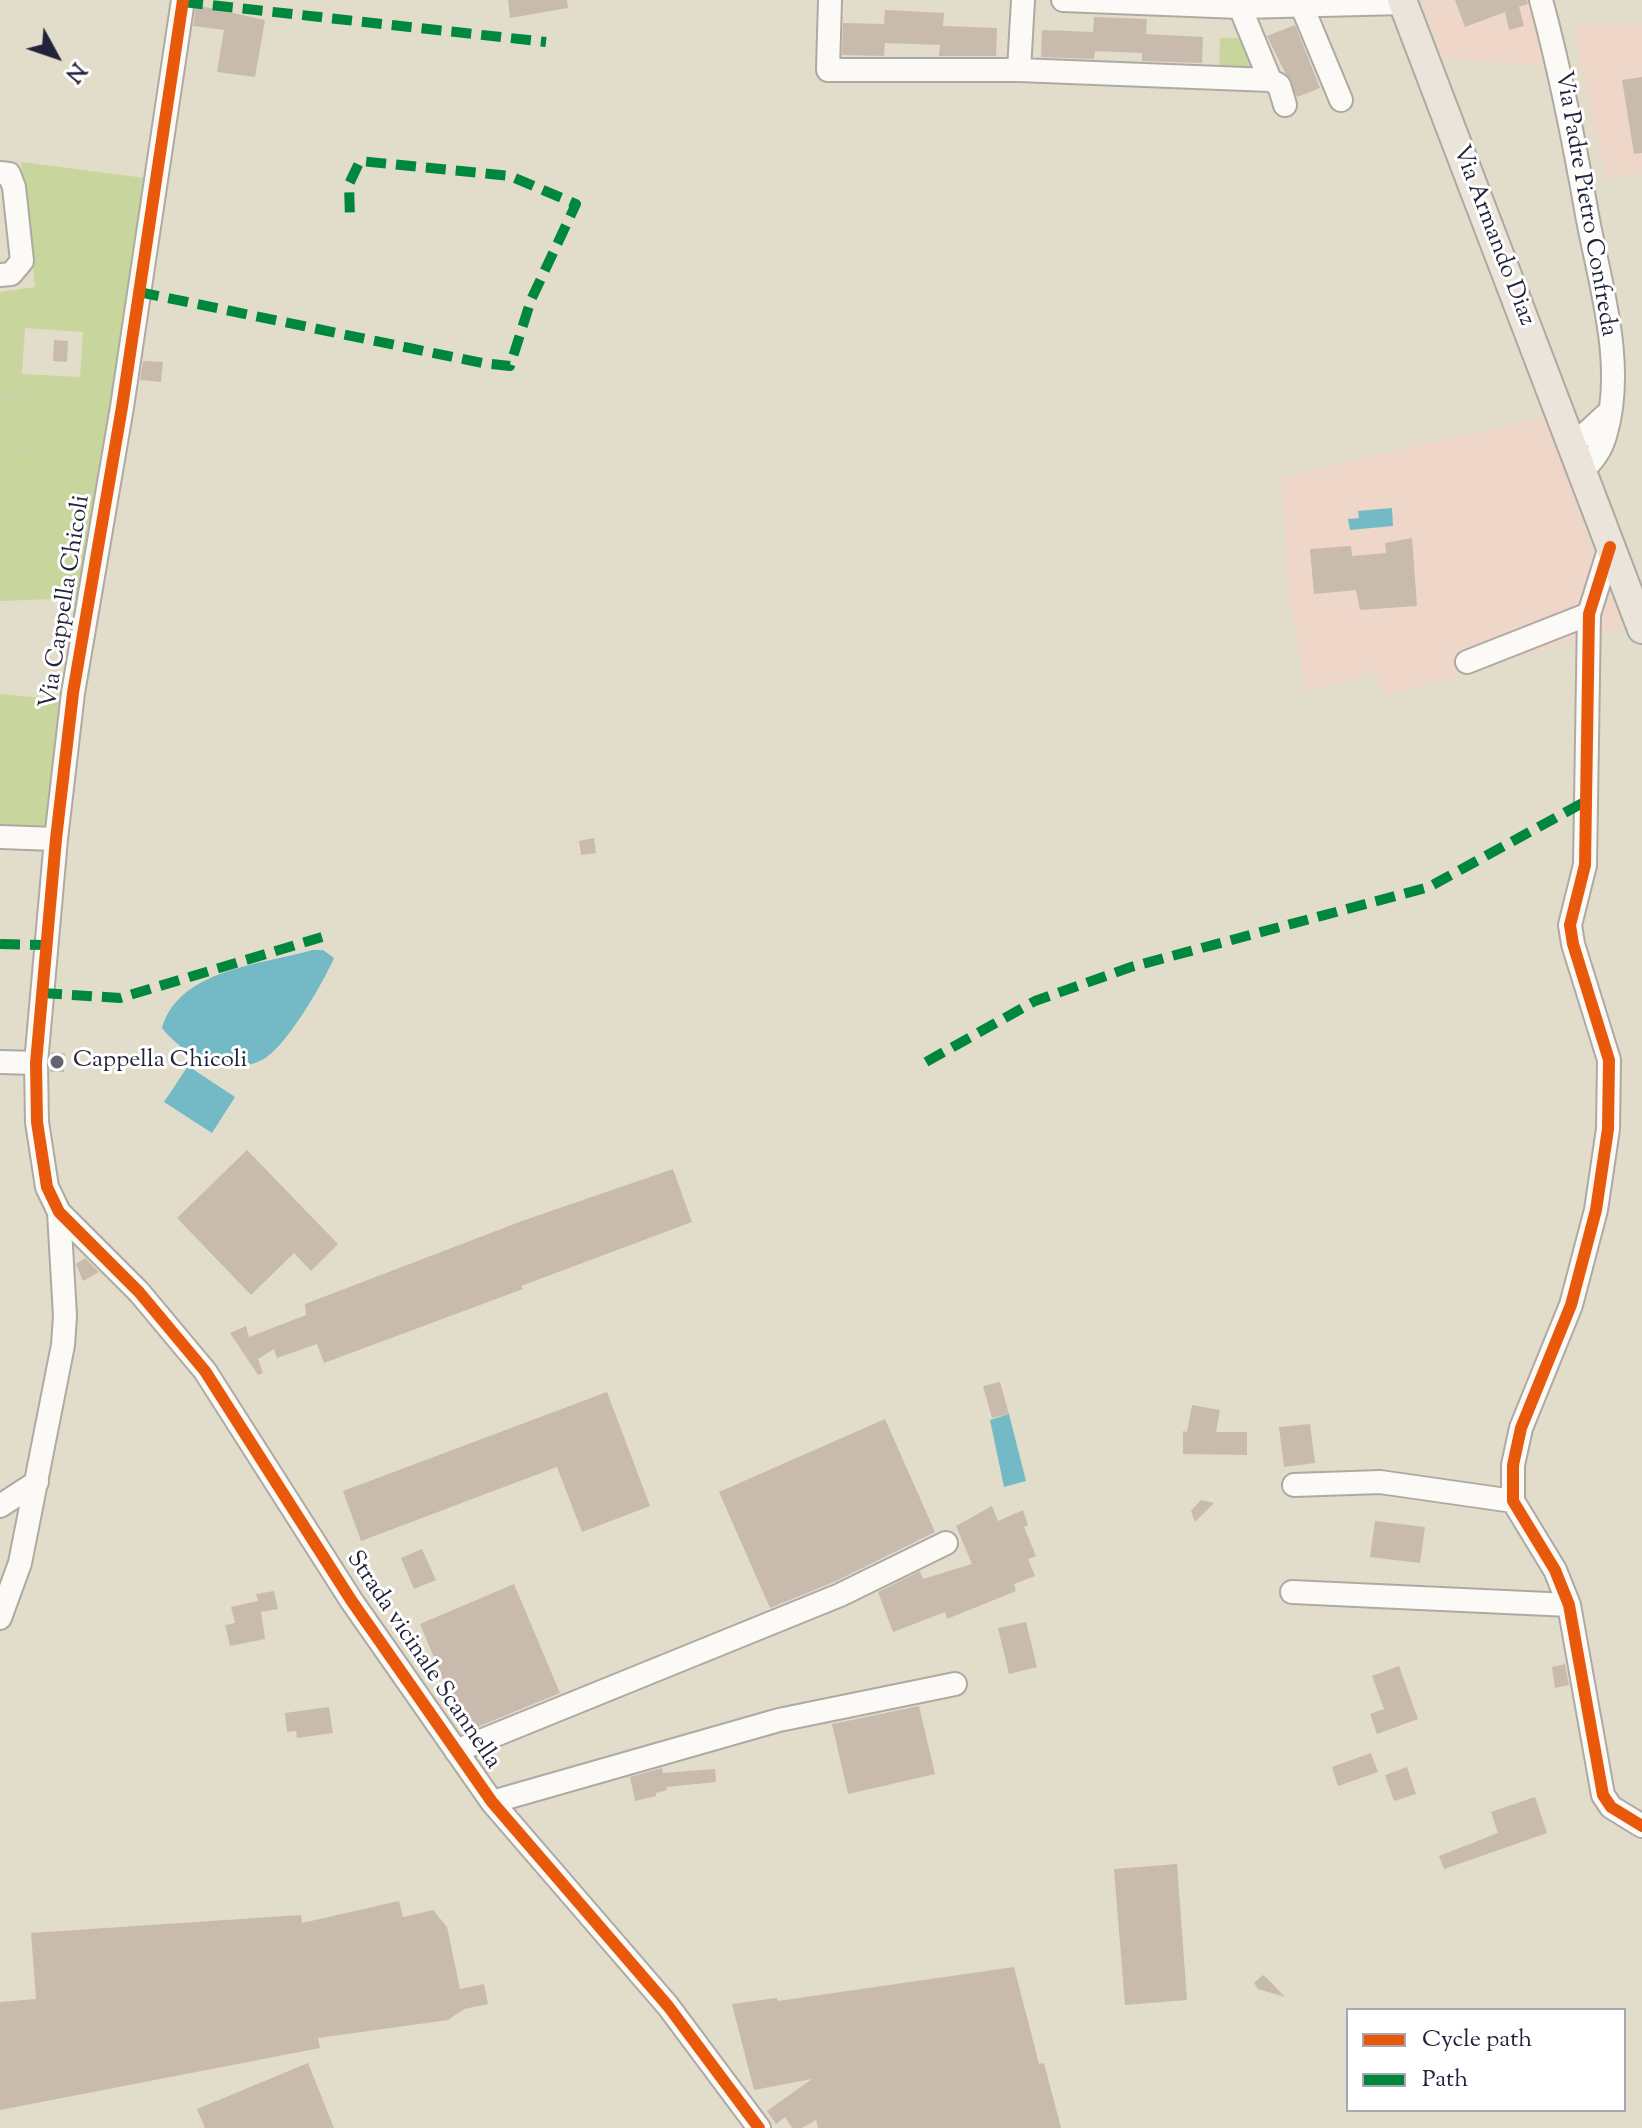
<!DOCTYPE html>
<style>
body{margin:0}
#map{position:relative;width:1642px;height:2128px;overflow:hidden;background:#e2dcca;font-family:"Sorts Mill Goudy",serif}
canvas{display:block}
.legend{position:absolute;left:1346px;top:2008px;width:280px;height:104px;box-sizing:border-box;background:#fff;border:2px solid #a7a7b1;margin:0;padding:10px 14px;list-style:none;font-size:24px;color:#22223b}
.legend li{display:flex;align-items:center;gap:16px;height:40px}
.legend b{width:40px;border:2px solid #a7a7b1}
.north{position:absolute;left:16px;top:16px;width:80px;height:80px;-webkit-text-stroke:6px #fff;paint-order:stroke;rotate:130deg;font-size:22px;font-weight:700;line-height:32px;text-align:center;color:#22223b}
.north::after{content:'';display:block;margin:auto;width:28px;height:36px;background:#22223b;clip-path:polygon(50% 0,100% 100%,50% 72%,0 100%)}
</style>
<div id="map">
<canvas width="1642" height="2128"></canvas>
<ul class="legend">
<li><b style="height:10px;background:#e8590c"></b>Cycle path</li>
<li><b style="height:10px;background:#00873e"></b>Path</li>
</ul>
<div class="north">N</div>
</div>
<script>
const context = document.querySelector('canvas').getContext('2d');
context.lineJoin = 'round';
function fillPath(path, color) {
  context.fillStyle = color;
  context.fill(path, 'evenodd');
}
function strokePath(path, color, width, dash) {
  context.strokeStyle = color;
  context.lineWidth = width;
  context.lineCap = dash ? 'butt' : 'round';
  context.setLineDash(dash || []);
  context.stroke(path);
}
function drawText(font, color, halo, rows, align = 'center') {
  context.font = font + ' "Sorts Mill Goudy",serif';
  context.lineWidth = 6;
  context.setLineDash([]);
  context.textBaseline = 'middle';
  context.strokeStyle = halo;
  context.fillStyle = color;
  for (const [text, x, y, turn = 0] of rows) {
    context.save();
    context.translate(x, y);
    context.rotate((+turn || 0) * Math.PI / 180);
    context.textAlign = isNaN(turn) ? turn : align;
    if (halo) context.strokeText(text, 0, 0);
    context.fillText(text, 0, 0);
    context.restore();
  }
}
fillPath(new Path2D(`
 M1422,0h107l19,67 -105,-9z
 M1642,24v150l-35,5 -35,-153z
 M1544,417l79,210 -238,69 -10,-25 -69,22 -17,-96 -8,-120z`), '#eed6c9');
fillPath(new Path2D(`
 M1220,38h24l13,33 -38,5z
 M21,162l124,16 -16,114 -52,306 -77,3v-309l35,-5zM25,328l58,4 -3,45 -58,-3z
 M0,694l61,6 -5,139 -56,-2z`), '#c8d59c');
fillPath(new Path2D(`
 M1392,508l1,18 -43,4 -2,-11 11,-1 -1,-7z
 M312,950h11l11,8c-11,25 -48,90 -72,102 -35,18 -78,-4 -100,-32 17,-59 99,-63 150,-78z
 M188,1066l47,31 -23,36 -48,-31z
 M1009,1414l17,67 -22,6 -14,-67z`), '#73bac6');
fillPath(new Path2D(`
 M508,0h59l1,8 -58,10z
 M1455,0h72l1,4 -9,3 5,19 -15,4 -4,-18 -40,15z
 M196,5l69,15 -10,57 -38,-5 7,-42 -31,-4z
 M885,10l59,3 -1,13 54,2 -1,28h-57l1,-11 -55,-2 -1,13 -42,-1 1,-32 41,1z
 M1094,17l53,2 -1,15 57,3 -1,26 -60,-2v-8l-47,-2 -1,8 -53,-2 1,-27 51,2z
 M1295,25l25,63 -23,9 -30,-61z
 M1642,77v76l-8,1 -12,-74z
 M54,340l14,1 -1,21 -14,-1z
 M143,361l20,1 -2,20 -21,-2z
 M1412,538l5,68 -57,4 -4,-20 -42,4 -4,-45 41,-3 1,10 34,-3 -1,-10z
 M594,838l2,15 -15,2 -2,-14z
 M51,1052l14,1 -1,19h-14z
 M247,1150l91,94 -27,27 -17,-18 -43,42 -74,-77z
 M673,1169l19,53 -171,64 2,3 -199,74 -7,-19 -40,14 -3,-9 -16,10 5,14 -5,2 -28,-42 16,-7 3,11 57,-22 -1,-11 217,-83z
 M85,1258l14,14 -16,9 -7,-17z
 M1000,1382l9,32 -17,4 -9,-32z
 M607,1392l43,114 -68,26 -25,-65 -196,74 -18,-50z
 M1192,1405l28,5 -4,22h31v23l-64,-1v-23l4,1z
 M885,1419l50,113 -101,50 -64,26 -51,-116z
 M1310,1424l5,39 -31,4 -5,-40z
 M1201,1500l13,3 -19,19 -4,-11z
 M992,1506l6,15 25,-11 5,15 -4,2 12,29 -8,3 7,17 -21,8 2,7 -69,28 -2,-7 -52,20 -15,-40 42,-21 3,8 49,-15 -16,-38z
 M1375,1521l50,6 -5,36 -50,-6z
 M422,1549l14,31 -22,9 -13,-31z
 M514,1584l46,109 -95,39 -45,-108z
 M274,1591l4,18 -17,3 4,27 -35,7 -5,-21 10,-2 -4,-16 27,-6 -2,-7z
 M1026,1622l11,45 -28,7 -11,-46z
 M1565,1664l4,21 -14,3 -3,-21z
 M1399,1666l19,53 -41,15 -7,-20 14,-5 -12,-33z
 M919,1706l16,68 -87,20 -16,-70z
 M329,1707l4,26 -36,5 -1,-7 -9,1 -2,-19z
 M1371,1753l7,19 -40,14 -6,-19z
 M1407,1767l9,27 -22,7 -9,-26z
 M662,1768l1,5 52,-4 1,13 -50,5 1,3 -11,3v3l-21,5 -5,-24z
 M1535,1797l12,36 -103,36 -5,-13 59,-23 -7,-21z
 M1177,1864l10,136 -62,5 -11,-136z
 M399,1901l4,16 30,-7 14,17 13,62 24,-5 4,20 -24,5 -16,11 -130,18 2,10 -320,62v-108l36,-3 -5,-66 270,-18 1,8z
 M1014,1967l25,97 5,-1 17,65h-243l-2,-8 -14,8h-10l-7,-11 -9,7 -9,-13 45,-32 -58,11 -22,-86 45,-6 1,3z
 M1263,1975l5,4 17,18 -27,-8 -4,-6z
 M308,2063l26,65h-129l-8,-19z`), '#c8bbae');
const minor = new Path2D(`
 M183,0l-61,407 -49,286 -17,146 -20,224 1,59 10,65 12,25 80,80 66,79 146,229 141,202 176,204 91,122
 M830,0l-2,70h191l251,10 -30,-73
 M1063,0l177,7 163,-4
 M1541,0c20,73 34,146 47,220 13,68 38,147 17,216 -4,15 -12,25 -23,35
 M1301,4l40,96
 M1019,70l4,-70
 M1270,80l9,5 6,20
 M0,173l9,1 5,13 8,74 -11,13 -11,1
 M1571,441l12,-5 27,-25
 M1610,547l-21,67 -4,251 -15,60 3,19 36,116 -1,69 -12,81 -25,95 -50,123 -8,37v36l42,69 14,35 34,190 8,12 31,19
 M1467,662l122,-48
 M0,837l56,2
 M0,1062l36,1
 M1294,1485l86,-3 133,19
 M0,1506l37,-24
 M1292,1592l277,13
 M0,1618l20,-55 43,-218 2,-29 -6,-104
 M456,1751l384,-156 106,-52
 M492,1802l287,-82 176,-36`);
const major = new Path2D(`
 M1402,0l240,629`);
strokePath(minor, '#aeaaa2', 26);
strokePath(major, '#aeaaa2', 32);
strokePath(new Path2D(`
 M3,398l26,-3
 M9,450l27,-2`), '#d1cfcc', 3, [2, 6]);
strokePath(minor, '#fbfaf7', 22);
strokePath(major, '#ebe4da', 28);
strokePath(new Path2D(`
 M183,2l363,40
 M139,292l343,71 28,3 21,-66 45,-96 -66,-28 -150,-15 -11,23 1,34
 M0,944l46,1
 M42,993l78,5 202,-61
 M926,1062l109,-61 96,-34 298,-80 159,-87`), '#00873e', 10, [20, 10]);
strokePath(new Path2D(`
 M183,0l-61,407 -49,286 -17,146 -20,224 1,59 10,65 12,25 80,80 66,79 146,229 141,202 176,204 91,122
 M1610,547l-21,67 -4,251 -15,60 3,19 36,116 -1,69 -12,81 -25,95 -50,123 -8,37v36l42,69 14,35 34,190 8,12 31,19`), '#e8590c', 12);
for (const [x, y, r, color] of [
 [57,1062,8,"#65636d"]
]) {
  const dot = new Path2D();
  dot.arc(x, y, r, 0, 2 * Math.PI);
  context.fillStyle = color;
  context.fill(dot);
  strokePath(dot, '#fff', 3);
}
drawText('24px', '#22223b', '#fff', [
 ["Via Padre Pietro Confreda",1584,204,80],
 ["Via Armando Diaz",1492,236,69],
 ["Via Cappella Chicoli",67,602,-81],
 ["Strada vicinale Scannella",422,1661,56]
]);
drawText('24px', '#22223b', '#fff', [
 ["Cappella Chicoli",73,1062]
], 'left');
</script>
